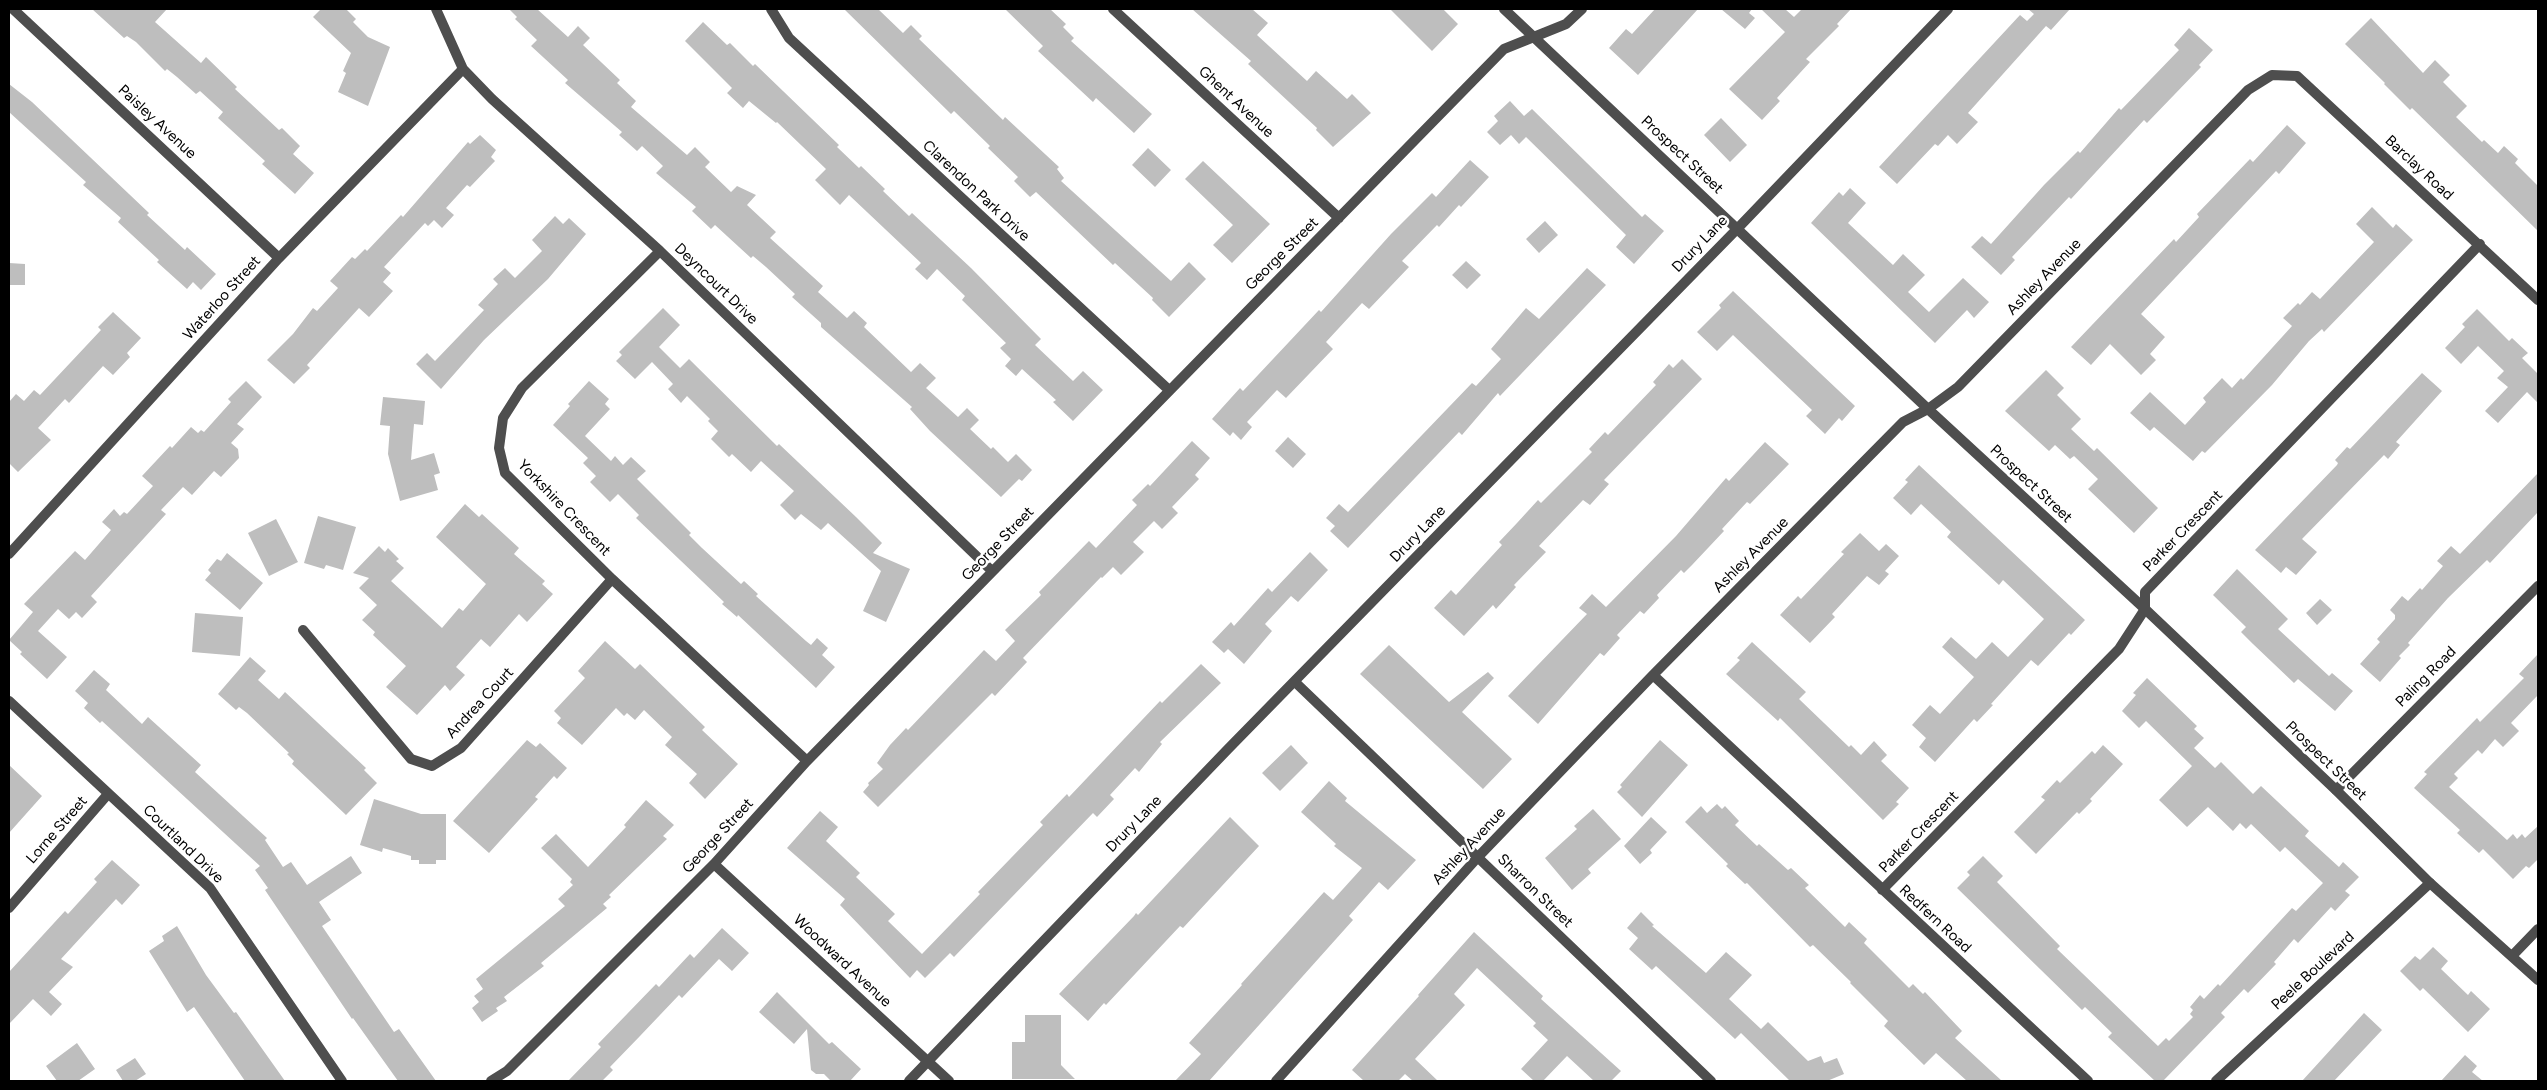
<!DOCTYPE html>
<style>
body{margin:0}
#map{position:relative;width:2547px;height:1090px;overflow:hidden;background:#fff;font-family:Figtree,sans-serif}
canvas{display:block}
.frame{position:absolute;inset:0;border:10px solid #000;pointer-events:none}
</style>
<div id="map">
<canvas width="2547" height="1090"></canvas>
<div class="frame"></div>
</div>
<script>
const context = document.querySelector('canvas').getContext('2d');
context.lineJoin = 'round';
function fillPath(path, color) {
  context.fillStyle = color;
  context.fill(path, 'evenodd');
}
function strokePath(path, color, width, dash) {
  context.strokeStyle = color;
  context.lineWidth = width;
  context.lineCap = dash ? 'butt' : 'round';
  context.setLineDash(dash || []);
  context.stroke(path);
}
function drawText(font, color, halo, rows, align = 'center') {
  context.font = font + ' Figtree,sans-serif';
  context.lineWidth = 5;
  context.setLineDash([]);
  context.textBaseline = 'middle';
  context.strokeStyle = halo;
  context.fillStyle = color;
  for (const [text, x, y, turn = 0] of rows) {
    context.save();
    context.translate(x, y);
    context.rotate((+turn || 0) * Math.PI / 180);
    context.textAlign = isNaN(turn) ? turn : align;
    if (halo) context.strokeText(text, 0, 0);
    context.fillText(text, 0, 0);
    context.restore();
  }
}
fillPath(new Path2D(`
 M92,9h75l-12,13 46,41 5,-6 31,30 -2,2 44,41 3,-2 18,18 -7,8 21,19 -19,21 -33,-30 3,-3 -47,-43 5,-6 -23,-21 -4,3 -19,-17 -10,-8 -2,2 -29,-29 -9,-6 -3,2z
 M321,9h25l10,10 -3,3 15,15 22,10 -22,59 -30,-14 8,-19 -3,-2 8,-18 -38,-36z
 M509,9h28l31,28 10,-11 12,12 -7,7 37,35 -3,3 19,18 -5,6 56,48 8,-8 15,15 -5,5 26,25 6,-6 19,9 -9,10 29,27 -6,6 53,48 -5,6 29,26 7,-7 13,12 -3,4 47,45 9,-9 16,15 -10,10 32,29 9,-9 12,12 -9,9 21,20 2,-2 15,15 8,-8 16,16 -10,11 -3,-2 -18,18 -71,-66 -20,-22 2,-2 -91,-80v-4l-29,-26 3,-3 -29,-27 -13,-11 -2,2 -36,-33 -4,4 -19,-18 4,-4 -40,-34 7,-7 -21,-20 -5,5 -18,-16 3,-3 -57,-49 3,-3 -37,-34 6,-6 -22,-21 2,-2z
 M844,9h34l25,24 8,-8 11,11 -3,3 84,81 2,-3 54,50 -2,2 7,9 -3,3 110,100 18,-19 17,17 -37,38 -17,-17 1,-2 -38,-35 -2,2 -77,-73 -6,5 -16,-16 4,-4 -30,-29 2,-2 -36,-35 -3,3z
 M1005,9h45l16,15 -3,3 11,11 -3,3 81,73 -18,19 -38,-35 -3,4 -55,-51 5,-5z
 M1192,9h60l16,14 -11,12 50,46 9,-10 31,28 5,-5 19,19 -38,34 -17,-17 1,-2 -69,-64 3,-3z
 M1390,9h53l15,15 -26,27z
 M1655,9h43l-60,66 -29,-27 17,-19 6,5z
 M1721,9h31l-3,4 6,5 -10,11z
 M1761,9h24l9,8 8,-8h49l-14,15 2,2 -33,33 4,3 -33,36 3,3 -18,19 -33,-31 56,-57z
 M2028,9h42l-19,21 -5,-4 -78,87 10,9 -21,22 -9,-9 -10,11 -3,-2 -38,40 -18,-17 141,-152 7,6 7,-7z
 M2371,18l52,55 12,-13 15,15 -7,7 24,24 -11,11 26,25 2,-2 14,13 6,-7 14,13 -3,4 23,23v45l-126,-123 -2,2 -26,-26 1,-1 -40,-39z
 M703,22l24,23 3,-2 23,23 2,-2 84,81 -2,2 22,21 2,-2 24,23 -2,2 26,25 3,-3 59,55 70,71 -6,6 38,36 10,-10 20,19 -30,31 -20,-19 3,-2 -34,-31 -6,7 -11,-10 6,-7 -11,-11 6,-5 -44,-43 3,-4 -28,-27 -10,11 -12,-11 6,-6 -72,-68 -9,10 -25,-25 11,-11 -49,-47 -1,1 -27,-22 -6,7 -16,-15 5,-5 -47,-47z
 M2189,28l24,22 -14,15 2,2 -54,56 -3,-3 -73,79 -2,-2 -57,60 3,3 -14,15 -30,-28 11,-11 9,8 53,-59 34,-34 2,2 39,-45 2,2 58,-60 -5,-5z
 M9,84l23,18 97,92 20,19 -2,2 38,35 2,-3 29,27 -15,16 -8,-8 -6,7 -30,-27 2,-2 -41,-38 3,-4 -38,-33 3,-3 -77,-70z
 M1510,101l14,15 8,-7 110,108 3,-3 19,17 -30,33 -18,-17 10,-12 -100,-98 -7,7 -8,-9 -11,10 -13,-13 11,-11 -4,-5z
 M1721,118l26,27 -17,17 -26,-27z
 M2287,125l19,18 -27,31 -3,-3 -135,143 24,23 -15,17 6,6 -15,15 -31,-31 -19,21 -20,-18 103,-108 2,3 23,-25 -2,-3 53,-55 3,3z
 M480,135l16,15 -5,7 4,4 -25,26 -3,-2 -21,23 8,7 -12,13 -8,-8 -6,6 -3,-3 -41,44 7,6 -8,9 10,9 -24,26 -10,-9 -52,57 3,3 -16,16 -27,-24 26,-26 20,-26 4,3 21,-23 -8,-7 22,-24 3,2 10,-10 2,2 34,-36 2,2 65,-75 2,2z
 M1148,148l23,22 -16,17 -23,-22z
 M1470,160l19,17 -28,30 -2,-2 -20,22 -2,-2 -35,36 7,6 -40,42 -7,-6 -36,39 7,7 -47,49 -9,-8 -30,32 5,5 -11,13 -8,-8 -3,4 -18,-17 28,-31 3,3 76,-81 2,2 70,-78 41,-41 4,4z
 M1203,161l67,63 -38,39 -19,-18 20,-20 -48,-46z
 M1850,188l16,15 -18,20 45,42 10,-11 22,21 -17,17 21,20 34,-34 26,24 -15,16 -7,-8 -32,33 -124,-120 28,-31 4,4z
 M2372,207l21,21 3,-4 17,16 -89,92 -2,-3 -13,12 -37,44 -67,68 -3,-2 -9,10 -39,-34 -4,4 -20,-18 20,-21 35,33 21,-23 -3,-4 19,-20 10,10 9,-10 2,2 49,-54 -9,-8 15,-15 2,2 12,-13 8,7 54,-57 -18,-18z
 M555,216l8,8 6,-6 17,16 -38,45 -64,61 -43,49 -25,-25 11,-11 8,8 49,-51 -6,-5 20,-21 -5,-5 12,-11 10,10 27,-27 -10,-11z
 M1545,221l13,14 -19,18 -13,-14z
 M1466,261l15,14 -14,14 -15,-14z
 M9,263l16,1v21h-16z
 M1587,268l19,17 -106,111 -2,-3 -36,42 -3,-3 -111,116 -18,-17 5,-5 -9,-8 13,-14 9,8 124,-129 4,3 25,-27 -10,-10 35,-41 13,11z
 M1733,291l122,115 -13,15 -3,-3 -14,16 -19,-18 6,-6 -79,-75 -16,16 -20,-19 24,-24 -2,-3z
 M663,308l17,17 -21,22 21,21 9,-9 88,87 2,-2 77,73 26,26 -9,10 37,16 -24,53 -23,-11 18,-40 -53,-48 -7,7 -20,-16 -6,6 -15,-15 14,-14 -33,-30 -10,11 -19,-18 -3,3 -18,-18 7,-8 -10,-10 2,-2 -23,-23 -6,7 -13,-14 5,-5 -21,-22 -17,17 -19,-18 6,-6 -3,-3z
 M2477,309l32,32 3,-3 16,15 -6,5 16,16v29l-11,-11 -29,31 -13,-12 23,-24 -11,-9 7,-7 -26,-25 -17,18 -16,-16 20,-21 -3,-3z
 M113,312l28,26 -14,15 3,4 -17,18 -10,-9 -34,37 -4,-4 -27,29 13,12 -33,32 -9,-9v-61l7,-8 8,7 10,-11 6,5 61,-65 -3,-3z
 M1682,359l20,20 -98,101 5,4 -19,21 -7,-5 -44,46 7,6 -32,33 2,2 -20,22 -3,-4 -29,31 -30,-28 17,-18 5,5 46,-50 -3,-3 18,-19 21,-23 3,3 51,-51 -3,-3 16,-17 3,3 48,-50 -3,-3 16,-18 4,4z
 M2046,370l18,18 -7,7 24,24 -10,10 23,22 3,-3 61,60 -24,25 -46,-44 10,-10 -24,-23 -4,3 -15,-14 -6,6 -44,-40z
 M2422,373l20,18 -46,51 4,3 -12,14 -4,-4 -82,84 15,13 -21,23 -10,-8 -5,6 -26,-23 82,-85 1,-2 -3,-3 12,-13 3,2z
 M246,381l16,16 -25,27 7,5 -13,14 7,6 1,9 -18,19 -7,-6 -22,24 -9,-8 -22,23 5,4 -75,82 6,6 -15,16 -6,-6 -7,7 -11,-10 -20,22 29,26 -20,22 -27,-25 2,-2 -13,-12 24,-28 -9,-8 51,-53 10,9 26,-30 -9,-8 12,-13 6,7 4,-4 3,2 26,-28 -11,-10 28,-30 2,2 19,-21 7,6 3,-3 3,2 27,-30 -3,-3z
 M589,381l20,18 -4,5 5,5 -25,27 26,25 4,-5 8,9 8,-8 15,14 -9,8 54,54 -2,2 13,13 39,36 3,-3 14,13 -2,2 50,45 5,4 6,-7 11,10 -6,7 13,12 -19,21 -78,-73 -1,2 -15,-13 2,-2 -88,-84 3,-3 -21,-21 -8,8 -20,-20 6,-6 -13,-13 5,-5 -35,-33 17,-19 -2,-2z
 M383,397l42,4 -2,24 -9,-1 -3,36 23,-7 6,20 -6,2 4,15 -38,11 -12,-47 2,-28 -10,-1z
 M1288,437l18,17 -13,14 -18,-17z
 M1192,441l18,17 -15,17 4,4 -27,28 6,6 -16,16 -8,-8 -21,21 11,10 -23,23 -8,-8 -11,11 -1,-1 -78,81 4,4 -32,34 -3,-3 -114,114 -15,-15 6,-7 -1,-2 15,-14 -6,-6 13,-18 16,-17 2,2 76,-80 12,11 19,-20 -10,-11 36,-35 -2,-3 50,-51 7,7 41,-43 -5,-5 16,-16 2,2z
 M1765,442l24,22 -39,40 -3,-2 -25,27 2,2 -32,34 -8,8 -3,-3 -24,25 2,3 -15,16 -4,-3 -23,24 3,3 -16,18 -4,-3 -62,71 -30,-28 79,-82 -8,-6 13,-14 14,13 70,-71 50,-58 3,3z
 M1919,465l166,155 -14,15 -2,-2 -31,33 -7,-6 -40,44 2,1 -16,17 -3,-3 -39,43 -16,-15 7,-9 -14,-13 18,-20 10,9 34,-37 -32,-30 9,-10 25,22 16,-17 16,15 36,-38 -41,-39 -4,5 -52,-48 4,-5 -30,-28 -10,11 -18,-17 15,-16 -3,-2z
 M2538,473v39l-48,51 -3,-3 -39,38 -40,45 2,2 -11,11 2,2 -21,24 -20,-18 20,-22 -3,-3 18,-20v-4l-5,-5 12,-14 6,5 12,-13 2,2 21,-24 -6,-5 14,-15 9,8z
 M465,504l14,13 3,-3 37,34 -5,6 31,27 -3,3 11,10 -26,28 -8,-8 -29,33 -9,-8 -25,28 9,8 -15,16 -5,-6 -28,30 -31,-28 20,-21 -33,-31 2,-3 -13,-12 15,-15 -18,-17 10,-10 -16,-5 26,-27 6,6 3,-4 11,11 -3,2 8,7 -13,13 51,47 17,-20 4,3 23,-27 -50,-47z
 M318,516l38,11 -13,43 -17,-5 -2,4 -20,-6z
 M276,519l22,43 -29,14 -21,-43z
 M1860,533l19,18 7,-7 13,12 -14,15 4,3 -10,11 -12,-9 -35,38 3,3 -25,26 -30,-28 18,-19 3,3 43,-45 -3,-2z
 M1310,552l18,18 -30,32 -7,-6 -26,28 7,7 -28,33 -16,-15 -4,4 -12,-11 19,-20 3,4 34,-38 4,4z
 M227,553l36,30 -23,27 -35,-30 6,-7 -3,-3 9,-11 4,2z
 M2237,569l51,50 -10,10 51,47 3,-3 21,18 -18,20 -37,-32 -4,4 -41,-39 -12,-12 5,-5 -33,-32z
 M2320,599l12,11 -15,15 -11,-12z
 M195,613l48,4 -3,39 -48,-4z
 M605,641l30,28 5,-5 65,63 -3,3 36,34 -33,35 -16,-16 8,-9 -32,-29 7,-8 -28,-27 -9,10 -8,-7 -3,3 -8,-8 -34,37 -25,-22 4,-5 -7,-7 31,-33 -7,-7z
 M1752,642l54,50 -7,7 50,48 2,-2 10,10 13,-14 13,14 -6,6 28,27 -13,14 3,2 -16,16 -103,-102 -2,3 -52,-47 14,-14 -3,-2z
 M1389,645l60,57 39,-30 6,6 -32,34 50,47 -29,30 -123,-115z
 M2538,654v41l-27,28 8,8 -16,16 -8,-8 -13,15 -4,-4 -24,24 4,4 -9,9 58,53 6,-6 4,5 5,-5 3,4 13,-12v33l-9,9 -3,-2 -13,13 -30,-30 -4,4 -22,-20 3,-3 -46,-42 13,-14 -3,-2 53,-54 3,4 44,-44 -5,-4z
 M250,657l16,14 -8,9 21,19 6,-7 81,76 -2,2 13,13 -31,32 -54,-51 2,-3 -7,-7 2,-1 -42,-40 -8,-6 -3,3 -18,-16z
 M1201,664l20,19 -61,59 2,2 -23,28 -4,-4 -25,27 4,4 -17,18 -4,-4 -139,144 -4,-4 -25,25 -8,-8 -7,8 -70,-73 5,-6 -58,-51 33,-37 18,16 -12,14 34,32 -4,4 39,37 -7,7 34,33 58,-60 -2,-2 65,-67 -3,-3 27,-28 2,3 91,-96 2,2z
 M94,670l16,14 -4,6 36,34 6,-7 53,48 -6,7 72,66 -2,2 18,27 8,-5 16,23 44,-29 11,17 -43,29 12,18 -9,6 72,106 5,-3 37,52h-38l-45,-63 -1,1 -87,-129 3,-2 -13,-18 5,-4 -158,-145 -2,2 -16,-15 4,-5 -13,-12z
 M2147,678l50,48 -3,3 10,9 -10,10 21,20 6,-6 32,32 8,-8 48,45 -4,5 34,31 4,-5 16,15 -14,14 5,4 -15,16 -4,-4 -33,36 -4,-4 -20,23 2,2 -28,29 -4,-4 -23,24 4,4 -62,64h-8l-47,-44 4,-4 -27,-26 -3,3 -125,-122 13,-13 -3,-3 16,-16 20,20 -6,6 63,64 -3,3 101,97 8,-8 3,3 24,-24 -3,-3 3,-4 -3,-3 10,-12 4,4 14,-15 2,2 72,-78 4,3 27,-28 -38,-36 -5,5 -29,-28 -5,5 -6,-6 -7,8 -25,-24 -21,20 -28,-27 33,-34 -46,-45 -7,7 -17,-17 14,-16 -3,-2z
 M527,740l9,7 4,-4 27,25 -10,11 -3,-3 -19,21 3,2 -49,54 -36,-32z
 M1660,740l28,25 -46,52 -25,-25 5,-5 -2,-2z
 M1291,745l17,18 -28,28 -18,-18z
 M2103,745l20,19 -33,35 2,2 -13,13 -2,-2 -41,42 -22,-22 31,-32 -4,-3 16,-17 3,3 32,-32 3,3z
 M9,765l33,31 -33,37z
 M1329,781l18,17 -2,3 71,59 -28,30 -9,-8 -30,34 4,4 -144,161h-34l26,-27 -12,-11 53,-58 -1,-1 83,-92 9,8 29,-32 -28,-22 2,-2 -35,-32z
 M374,799l47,15h25v46h-10v4h-17v-4h-8v-4l-28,-8 -1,4 -22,-7z
 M646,800l28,25 -11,11 4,3 -58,56 2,2 -8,7 4,4 -66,55 3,3 -40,31 3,4 -11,7 2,3 -16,11 -10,-14 7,-6 -5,-6 9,-7 -7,-10 89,-73 -7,-7 15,-14 -3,-3 2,-3 -31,-31 15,-14 32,33 38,-40 -2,-2z
 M1717,804l5,5 3,-3 14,15 -4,4 22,21 2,-2 29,26 3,-2 18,17 -4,3 40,39 4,-5 18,17 -3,4 45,45 4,-4 10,10 2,-2 37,39 -7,7 47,43h-35l-31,-28 -12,12 -40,-39 4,-5 -38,-38 1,-1 -38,-37 -3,2 -63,-64 -2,1 -19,-18 2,-2 -43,-42 16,-16 6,7z
 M1593,809l28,30 -33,30 3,4 -19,17 -27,-32 32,-29 -3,-3z
 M1230,817l29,29 -76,82 -3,-2 -74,79 -2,-2 -16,18 -29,-27 75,-78 2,-3 2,2z
 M1651,817l16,15 -17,18 2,3 -12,11 -16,-18z
 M112,860l28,25 -18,20 -6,-6 -55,60 12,8 -24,25 13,12 -11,12 -18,-17 -24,25v-52l56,-61 3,3 29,-32 -3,-3z
 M1641,912l13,13 -2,1 54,47 20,-21 26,23 -23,24 32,30 7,-7 40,39 13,-5 3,7 13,-5 7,16 -17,7h-37l-49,-48 -6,6 -79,-73 -4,4 -23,-21 9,-11 -11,-10z
 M177,926l29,49 28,38 2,-1 49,69h-40l-51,-74 -7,5 -38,-61 15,-10 -2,-5z
 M722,928l27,25 -17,18 -13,-12 -37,39 -3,-3 -39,41 -30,31 3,3 -11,11h-34l33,-34 -3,-3 58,-60 3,3 31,-33 4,4z
 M1474,932l69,64 -2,3 80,72 -10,10h-17l-27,-25 -24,25h-9l-13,-12 27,-29 -15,-14 3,-3 -59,-55 -23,26 11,11 -50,54 23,22h-25l-8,-7 -7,7h-34l-12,-11 67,-74 -1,-1z
 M2433,947l15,14 -7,8 27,26 3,-4 19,18 -22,23 -45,-44 -3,3 -20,-20 15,-15 5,4z
 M777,992l52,52 3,-2 29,27 -11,12h-19l-7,-7h-8l-5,-4 -4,-41 -13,15 -35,-32z
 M2364,1013l18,17 -48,51h-32z
 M1025,1015h36v50l14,14h-63v-37h13z
 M77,1043l18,26 -17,12h-21l-11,-15z
 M2465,1055l12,11 -5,6 11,9h-42z
 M135,1058l11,16 -11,7h-12l-7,-11z`), '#bebebe');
strokePath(new Path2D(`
 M13,9l266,249
 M436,9l27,60 29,30 168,152 332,320
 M771,9l18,29 380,352
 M1113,9l226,209
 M660,251l-138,137 -19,30 -4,30 6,25 107,106 195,182
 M9,554l270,-296 184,-189
 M303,630l108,129 21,7 29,-18 151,-169
 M1653,675l435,406
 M1295,682l416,399
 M9,701l201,187 132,193
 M2336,790l202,-204
 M714,864l235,217
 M1882,890l237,-241 26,-40v-17l335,-348
 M9,908l99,-114
 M2512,956l26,-27
 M491,1081l16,-10 207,-207 93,-103 697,-712 62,-25 16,-15
 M1276,1081l202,-224 175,-182 250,-253 25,-13 30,-22 290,-297 24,-15 25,1 241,224
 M2216,1081l214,-198`), '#4e4e4e', 10);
strokePath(new Path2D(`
 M1504,9l424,400 217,200 191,181 94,93 108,97
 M909,1081l319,-332 510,-521 210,-219`), '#4e4e4e', 10);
drawText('15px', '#000', '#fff', [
 ["Ghent Avenue",1236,102,43],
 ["Paisley Avenue",157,122,43],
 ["Prospect Street",1682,155,43],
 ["Barclay Road",2419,168,43],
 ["Clarendon Park Drive",976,191,43],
 ["Drury Lane",1700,244,-46],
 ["George Street",1282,254,-45],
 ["Ashley Avenue",2044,277,-46],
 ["Deyncourt Drive",716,284,44],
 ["Waterloo Street",222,298,-48],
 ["Prospect Street",2031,484,43],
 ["Yorkshire Crescent",564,508,46],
 ["Parker Crescent",2183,531,-46],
 ["Drury Lane",1418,534,-46],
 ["George Street",998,544,-46],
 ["Ashley Avenue",1751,555,-45],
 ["Paling Road",2426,677,-45],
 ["Andrea Court",480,703,-47],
 ["Prospect Street",2326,761,44],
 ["Drury Lane",1134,824,-46],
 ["Lorne Street",57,830,-49],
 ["Parker Crescent",1919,832,-46],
 ["George Street",718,836,-47],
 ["Courtland Drive",183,844,44],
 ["Ashley Avenue",1469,846,-47],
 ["Sharron Street",1535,891,44],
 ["Redfern Road",1935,919,43],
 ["Woodward Avenue",842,961,43],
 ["Peele Boulevard",2313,971,-43]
]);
</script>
